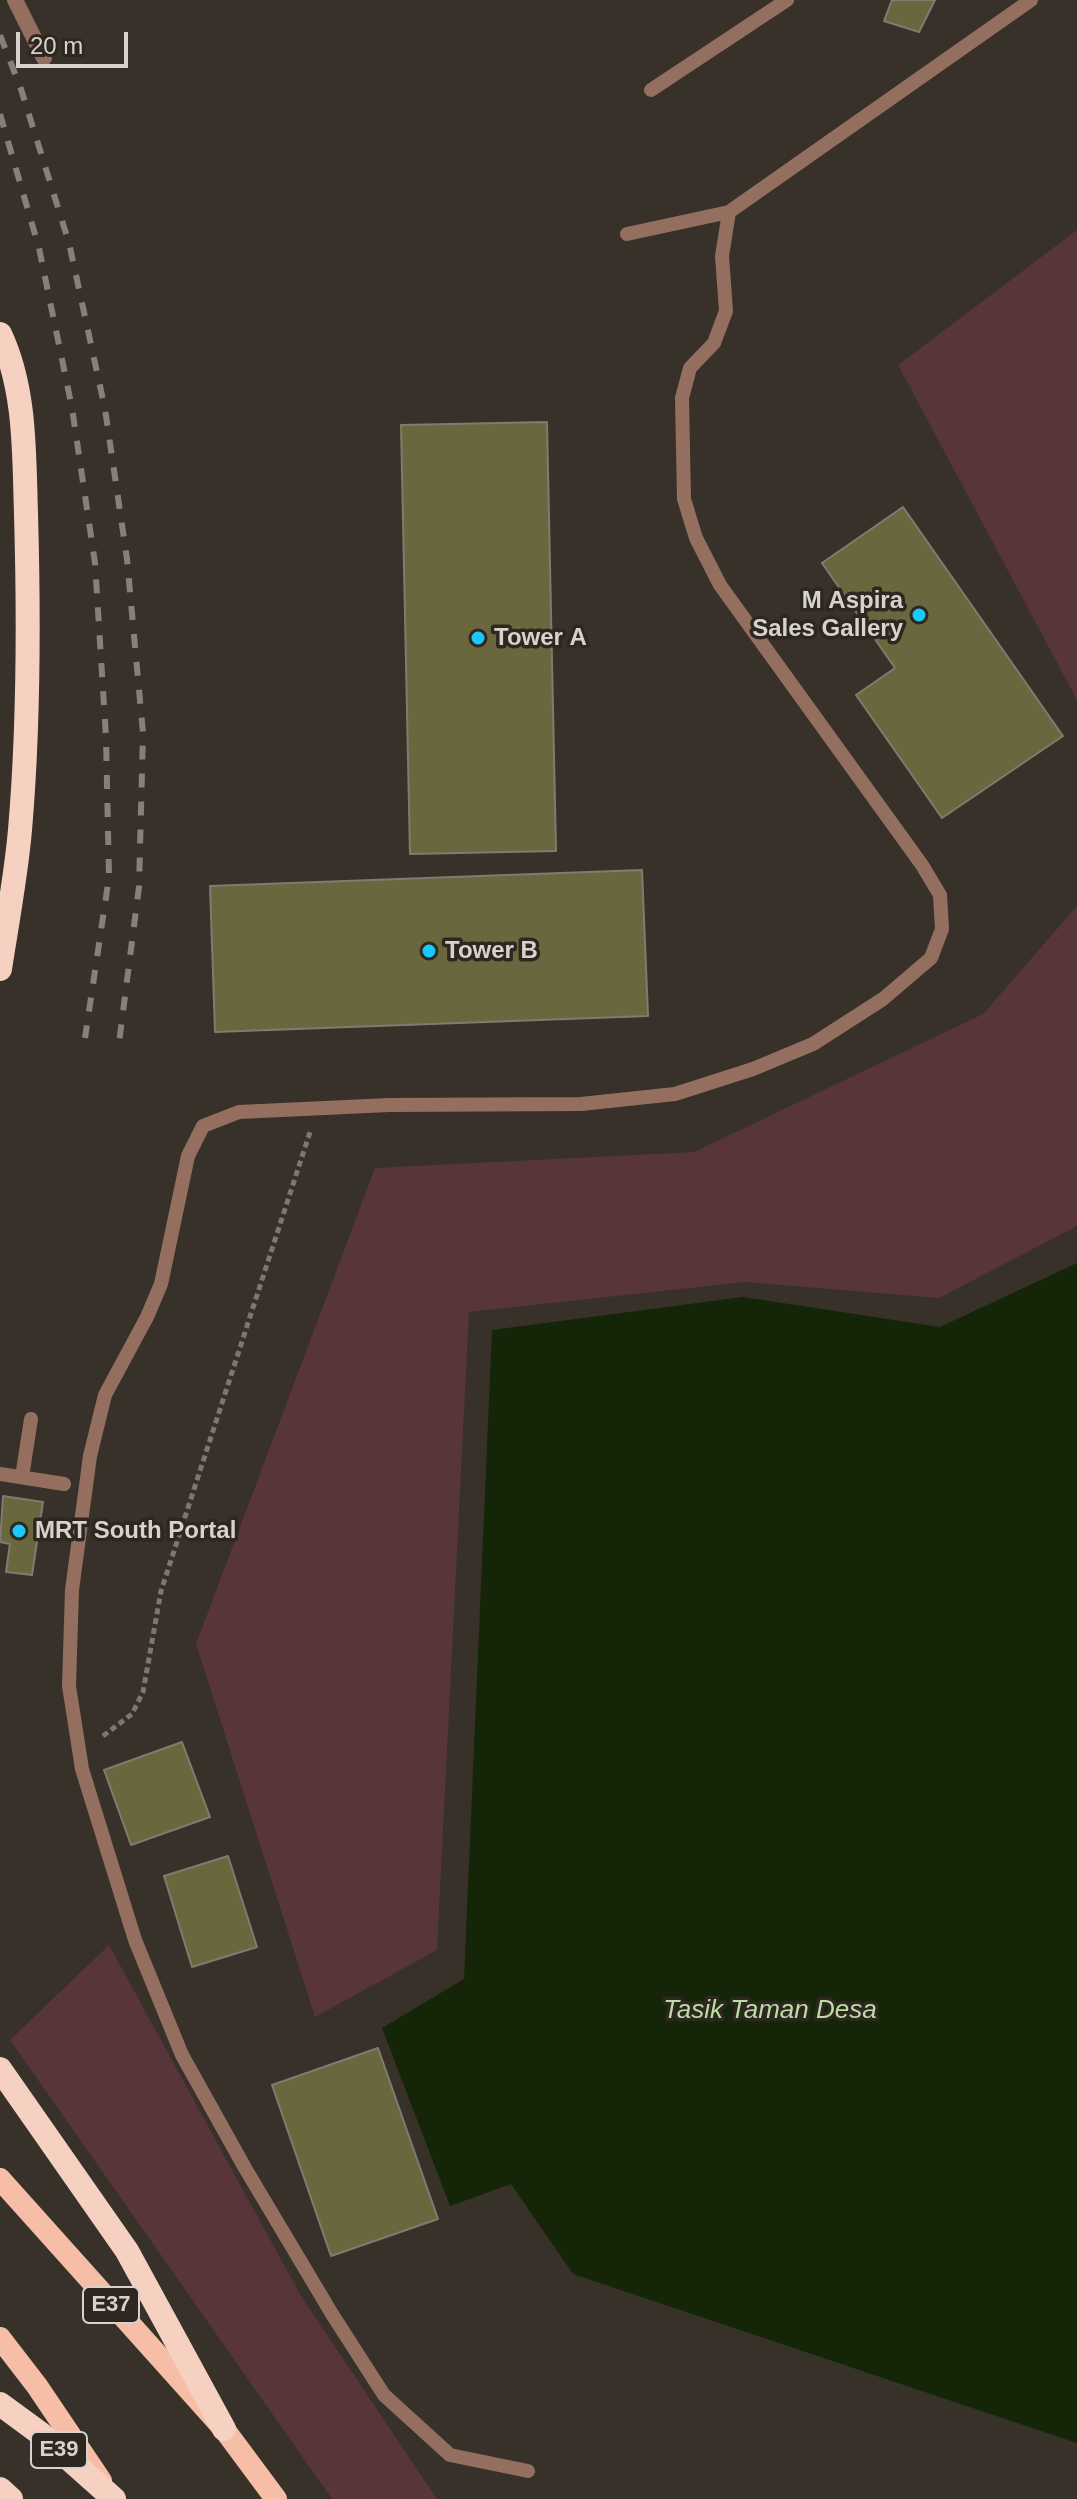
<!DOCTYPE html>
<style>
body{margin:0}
#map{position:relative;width:1077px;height:2499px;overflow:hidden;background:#383129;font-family:Arial,sans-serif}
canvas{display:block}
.scale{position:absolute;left:16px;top:32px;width:112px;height:36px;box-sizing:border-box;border:4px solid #d6d2cd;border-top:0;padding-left:10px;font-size:24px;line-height:28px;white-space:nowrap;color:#d6d2cd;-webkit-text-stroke:6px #2e271f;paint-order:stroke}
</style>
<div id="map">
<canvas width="1077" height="2499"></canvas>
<div class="scale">20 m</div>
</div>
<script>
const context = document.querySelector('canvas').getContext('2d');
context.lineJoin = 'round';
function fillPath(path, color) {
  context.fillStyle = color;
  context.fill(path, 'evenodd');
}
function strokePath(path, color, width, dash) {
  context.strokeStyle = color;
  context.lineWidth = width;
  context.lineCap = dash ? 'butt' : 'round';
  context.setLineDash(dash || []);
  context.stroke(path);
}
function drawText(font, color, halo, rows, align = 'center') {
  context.font = font + ' Arial,sans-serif';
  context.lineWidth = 7;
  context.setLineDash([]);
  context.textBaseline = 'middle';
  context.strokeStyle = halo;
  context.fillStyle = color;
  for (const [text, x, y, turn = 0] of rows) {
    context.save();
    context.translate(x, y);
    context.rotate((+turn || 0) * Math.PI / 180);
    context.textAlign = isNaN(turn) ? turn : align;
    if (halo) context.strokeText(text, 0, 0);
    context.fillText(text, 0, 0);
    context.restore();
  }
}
fillPath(new Path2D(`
 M1077,230v470l-179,-335z
 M1077,906v320l-138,72 -194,-16 -276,30 -32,638 -122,67 -119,-373 179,-476 319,-16 289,-138z
 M109,1945l192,351 136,203h-105l-322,-459z`), '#573538');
fillPath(new Path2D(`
 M1077,1263v1180l-504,-169 -62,-90 -61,22 -68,-178 82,-49 28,-649 251,-33 197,30z`), '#142607');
const building = new Path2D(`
 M892,0h43l-16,32 -35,-11z
 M547,422l9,429 -146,3 -9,-429z
 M903,507l160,229 -121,82 -86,-123 39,-27 -73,-105z
 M642,870l6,146 -433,16 -5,-146z
 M3,1496l40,6 -11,73 -26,-3 4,-28 -10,-2z
 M182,1742l28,75 -79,28 -27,-75z
 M228,1856l29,91 -65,20 -28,-91z
 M378,2048l60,171 -107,37 -59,-171z`);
fillPath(building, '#6a673f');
strokePath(building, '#7d7c71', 2);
strokePath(new Path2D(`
 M103,1736l29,-22 11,-22 18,-101 149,-459`), '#7d7771', 5, [6, 4]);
strokePath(new Path2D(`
 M651,90l136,-90
 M627,234l102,-22 302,-212
 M0,1474l64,10
 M22,1477l9,-58
 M528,2471l-78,-16 -66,-60 -52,-81 -87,-146 -63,-113 -47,-115 -53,-171 -13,-83 3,-96 18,-134 15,-61 42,-78 14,-33 27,-128 15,-30 36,-14 150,-7 192,-1 94,-10 78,-25 60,-25 70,-45 48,-41 11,-29 -2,-34 -18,-30 -202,-280 -24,-47 -12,-39 -2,-101 8,-30 24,-25 12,-32 -4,-55 7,-44`), '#946f60', 14);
strokePath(new Path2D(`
 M15,0l29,58`), '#946f60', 16);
strokePath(new Path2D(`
 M0,2179l224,250 52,70
 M0,2338l37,48 64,95`), '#f6bea6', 22);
strokePath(new Path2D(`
 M0,334c26,55 24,120 26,180 3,105 3,211 -6,316 -4,46 -13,93 -20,139
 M0,2069l127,182 97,178
 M0,2489l11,10`), '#f6d1c2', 24);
strokePath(new Path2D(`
 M0,35l21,54 48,154 36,166 22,150 16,174 -4,154 -20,156
 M0,114l39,134 33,160 23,155 11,174 3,140 -24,161`), '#86807a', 6, [14, 14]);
strokePath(new Path2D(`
 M0,2404l41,30 73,65`), '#f6d1c2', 24);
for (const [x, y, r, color] of [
 [919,615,8,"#17cafb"],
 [478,638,8,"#17cafb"],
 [429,951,8,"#17cafb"],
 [19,1531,8,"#17cafb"]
]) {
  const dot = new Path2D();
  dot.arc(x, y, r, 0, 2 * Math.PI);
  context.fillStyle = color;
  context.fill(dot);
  strokePath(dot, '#2e271f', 3);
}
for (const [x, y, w] of [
 [111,2305,56],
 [59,2450,56]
]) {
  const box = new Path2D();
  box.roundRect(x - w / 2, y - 18, w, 36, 6);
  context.fillStyle = '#2e271f';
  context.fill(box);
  strokePath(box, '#d6d2cd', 2);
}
drawText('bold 22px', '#d6d2cd', null, [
 ["E37",111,2305],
 ["E39",59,2450]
]);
drawText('bold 24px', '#d6d2cd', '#2e271f', [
 ["M Aspira",903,601,"right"],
 ["Sales Gallery",903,629,"right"],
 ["Tower A",494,638],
 ["Tower B",445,951],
 ["MRT South Portal",35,1531]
], 'left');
drawText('italic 26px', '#badea4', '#2e271f', [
 ["Tasik Taman Desa",770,2011]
]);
</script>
